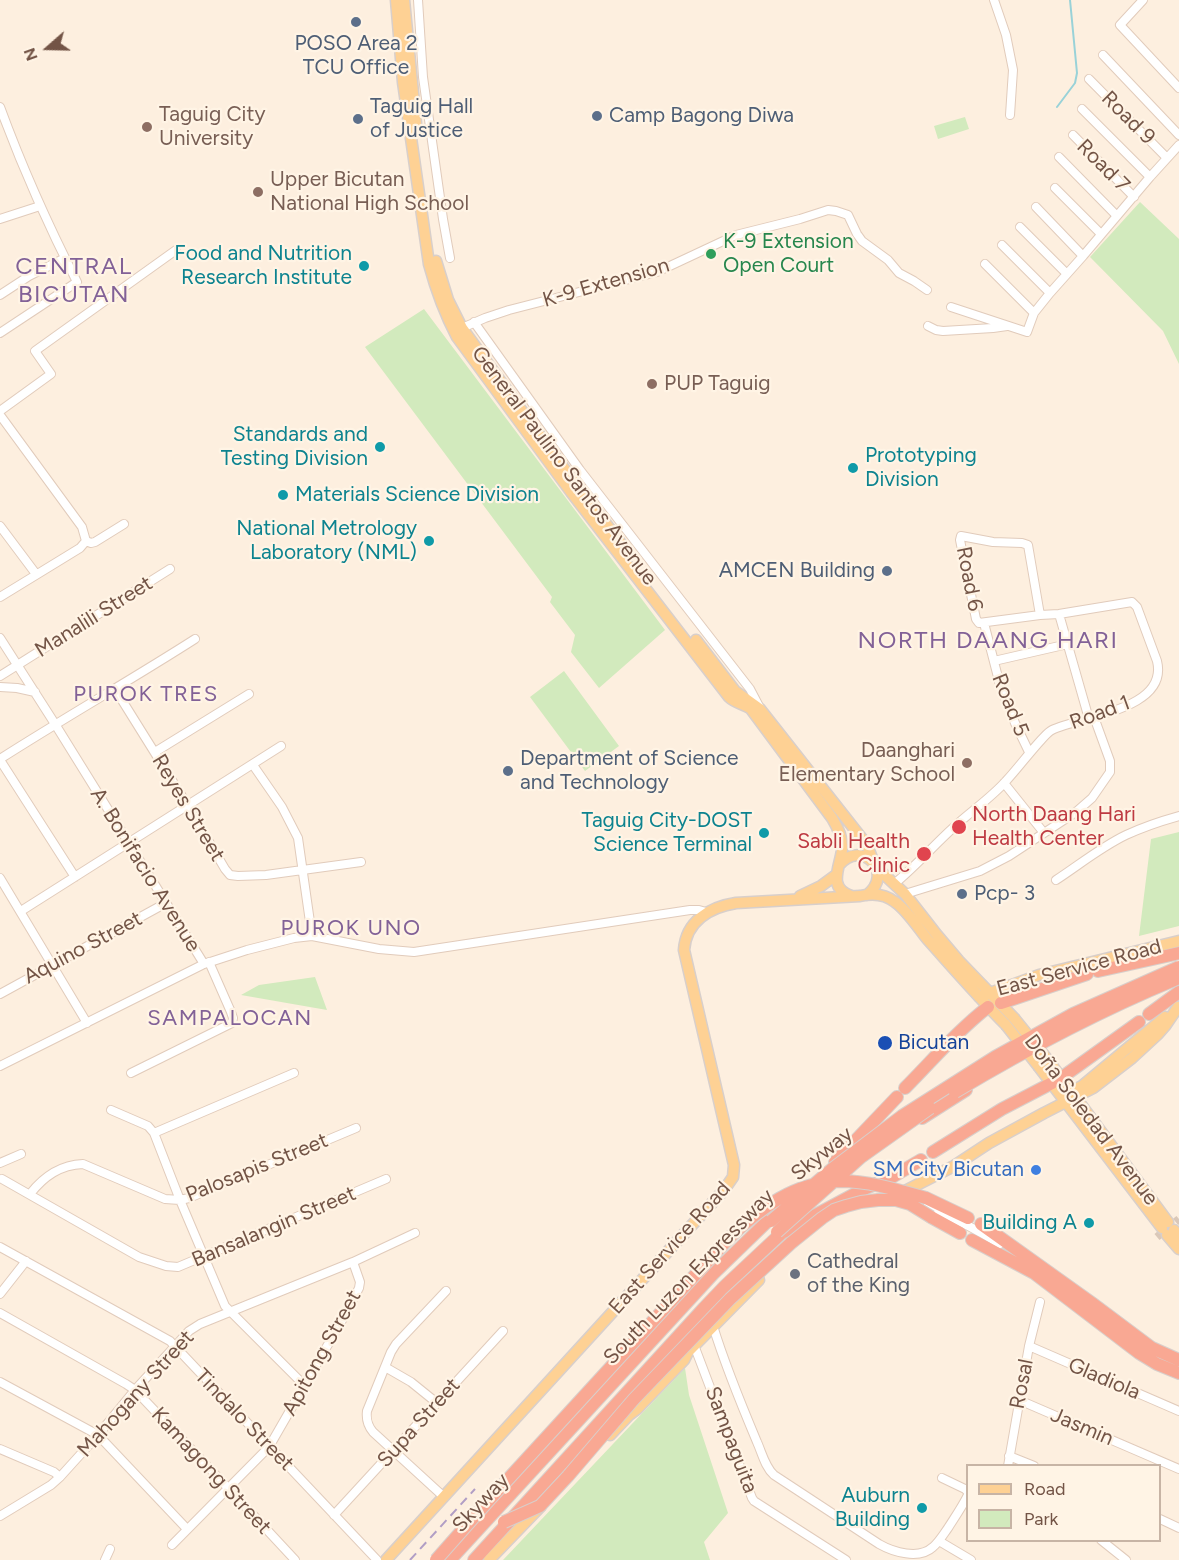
<!DOCTYPE html>
<meta charset="utf-8">
<style>
body{margin:0}
#map{position:relative;width:1179px;height:1560px;overflow:hidden;background:#fdefdf;font-family:Figtree,sans-serif}
canvas{display:block}
.legend{position:absolute;left:966px;top:1464px;width:195px;height:78px;box-sizing:border-box;background:#fff4e5;border:2px solid #c7b4a5;margin:0;padding:8px 10px;list-style:none;font-size:18px;color:#735446}
.legend li{display:flex;align-items:center;gap:12px;height:30px}
.legend b{width:30px;border:2px solid #c7b4a5}
.north{position:absolute;left:18px;top:18px;width:60px;height:60px;-webkit-text-stroke:4px #fff4e5;paint-order:stroke;rotate:250deg;font-size:16px;font-weight:700;line-height:24px;text-align:center;color:#735446}
.north::after{content:'';display:block;margin:auto;width:21px;height:27px;background:#735446;clip-path:polygon(50% 0,100% 100%,50% 72%,0 100%)}
</style>
<div id="map">
<canvas width="1179" height="1560"></canvas>
<ul class="legend">
<li><b style="height:8px;background:#fed194"></b>Road</li>
<li><b style="height:16px;background:#d2eabd"></b>Park</li>
</ul>
<div class="north">N</div>
</div>
<script>
const context = document.querySelector('canvas').getContext('2d');
context.lineJoin = 'round';
function fillPath(path, color) {
  context.fillStyle = color;
  context.fill(path, 'evenodd');
}
function strokePath(path, color, width, dash) {
  context.strokeStyle = color;
  context.lineWidth = width;
  context.lineCap = dash ? 'butt' : 'round';
  context.setLineDash(dash || []);
  context.stroke(path);
}
function drawText(font, color, halo, rows, align = 'center') {
  context.font = font + ' Figtree,sans-serif';
  context.lineWidth = 4.5;
  context.setLineDash([]);
  context.textBaseline = 'middle';
  context.strokeStyle = halo;
  context.fillStyle = color;
  for (const [text, x, y, turn = 0] of rows) {
    context.save();
    context.translate(x, y);
    context.rotate((+turn || 0) * Math.PI / 180);
    context.textAlign = isNaN(turn) ? turn : align;
    if (halo) context.strokeText(text, 0, 0);
    context.fillText(text, 0, 0);
    context.restore();
  }
}
fillPath(new Path2D(`
 M965,117l4,12 -31,10 -4,-13z
 M1140,202l39,37v125l-16,-33 -73,-74z
 M424,309l241,321 -66,58 -28,-36 4,-17 -25,-33 2,-5 -187,-250z
 M564,671l55,75 -34,25 -55,-74z
 M1179,832v94l-40,10 12,-97z
 M315,977l12,33 -86,-15 18,-10z
 M685,1368l4,27 39,118 -24,29 6,18h-207z`), '#d2eabd');
strokePath(new Path2D(`
 M1057,107l18,-24 2,-10 -7,-73`), '#99d2d8', 2);
strokePath(new Path2D(`
 M1157,1237l22,-18`), '#dac8b9', 8, [8, 4]);
const minor = new Path2D(`
 M418,0l5,77 20,142 7,39
 M994,0l12,35 7,35 -3,45
 M1143,0l-23,25 59,63
 M1103,55l76,80
 M1089,79l78,79
 M0,107c22,60 48,118 77,175l-77,51
 M1082,109l68,68
 M1073,135l61,62
 M1059,157l58,59
 M1055,188l46,46
 M1036,207l47,49
 M0,219l40,-13
 M1020,227l47,47
 M1002,245l48,48
 M985,264l49,49
 M0,295l29,-19 36,-18
 M951,307l76,25 7,-19 16,-20 33,-37 67,-79 29,-32
 M474,322l106,148 170,219 10,19
 M928,326l8,4 7,1 50,-3 14,-2
 M462,328l23,-10 24,-8 148,-38 79,-37 64,-16 28,-9 8,1 12,4 9,19 5,7 26,19 11,13 15,8 13,9
 M0,411l51,-37 -16,-23 141,-101
 M0,415l82,112 4,14
 M0,526l36,48
 M86,541l5,2 4,-1 29,-18
 M0,597l80,-49 6,-7
 M1059,614l30,105
 M984,623l16,62 15,38 14,29
 M0,638l55,86 149,240
 M994,661l74,-17
 M0,676l170,-107
 M0,687l17,1 18,4
 M115,689l73,117 37,63 5,6 8,1 28,-1 95,-13
 M155,752l94,-58
 M0,759c64,-41 131,-79 195,-120
 M0,760l75,117
 M253,765l29,42 16,31 14,98
 M1004,783l40,50
 M0,878l87,145
 M1056,880c23,-15 45,-33 70,-45 17,-8 35,-14 53,-19
 M894,884c21,-17 39,-38 60,-57 16,-15 37,-29 52,-46 12,-13 23,-28 36,-42 3,-3 6,-7 10,-9 29,-14 117,-20 105,-69l-20,-54 -5,-5 -73,12 -19,1 -61,8 -3,-4 -16,-79 1,-4 32,6 29,1 6,2 12,70
 M905,894l75,-23 29,-15 67,-44 16,-14 18,-26v-11l-16,-44
 M21,911l260,-165
 M0,994l166,-91
 M0,1066l204,-102 43,-14 47,-12 18,-2 67,13 35,3 276,-42h9l7,2
 M131,1073l101,-50 1,-5 -2,-6 -22,-50
 M111,1110l37,16 6,7 26,67 45,106 80,80
 M154,1133l140,-60
 M0,1163l21,-9
 M2,1179l137,78 27,9 12,1 208,-88
 M30,1194c14,-18 30,-29 53,-30l82,35 15,1 9,-2 167,-70
 M911,1198c31,14 60,28 89,46
 M0,1247l170,94 207,219
 M0,1294l26,-33
 M0,1313l126,71 9,6 94,99 66,71
 M713,1326c12,39 28,78 44,116 5,11 8,25 17,33l105,69c14,8 40,16 54,3 6,-5 10,-12 15,-19 7,-11 14,-21 20,-33
 M694,1345l58,153 2,3 92,59
 M1029,1346l150,65
 M385,1367l26,15 26,21
 M0,1382l98,53 89,94
 M1019,1400l160,69
 M0,1449l54,23 6,5
 M1009,1456l25,10
 M1008,1466l21,-120 11,-44
 M942,1478l23,11 3,3
 M444,1497l-71,-65c-6,-7 -7,-13 -6,-21l24,-59 5,-8 50,-53
 M334,1515l169,-184
 M0,1516l51,-31 9,-8 38,-42 37,-45 54,-59 11,-7 153,-62 62,-29
 M1160,1519l19,9
 M1101,1540l25,20
 M939,1541l32,19
 M172,1545l97,-98 76,-132 14,-27 1,-6 -7,-20
 M105,1560l5,-11`);
const major = new Path2D(`
 M396,0l7,82 26,182c7,26 16,50 28,73l114,155 158,205c6,6 15,7 22,12l81,109c6,10 11,20 10,32 -2,17 -15,38 9,46
 M404,0l12,124
 M436,261l12,39 14,28 89,123 71,94
 M696,640l39,51 25,18 107,136 7,18
 M839,865c23,-27 56,8 28,30
 M875,866l30,28 32,41 22,26 55,57
 M800,896l21,-10 15,-11
 M979,997l60,-22 140,-34
 M1048,1060l120,162
 M1039,1067l123,161
 M1074,1090l8,-4 83,-69
 M899,1194l55,-28 35,-23 55,-30 49,-25 39,-30 26,-24 7,-8 13,-19
 M1174,1230l5,6
 M1167,1235l12,14
 M610,1435l19,-20 8,-6 47,-49 4,-8 71,-72
 M386,1560l338,-370 9,-13 1,-12 -50,-215c2,-29 26,-43 52,-47l124,-7c13,-3 25,-2 35,6 12,8 24,27 33,38 26,29 51,58 78,85
 M489,1560l52,-54`);
const highway = new Path2D(`
 M1098,971l81,-18
 M1001,1003l86,-29
 M1149,1014l30,-22
 M1061,1078l78,-56
 M905,1088c27,-27 52,-57 83,-81
 M922,1118l44,-28
 M933,1152l69,-43 50,-26
 M835,1162l62,-65
 M926,1198l42,20
 M931,1217l29,16
 M981,1224l112,80 59,44 27,12
 M784,1232l82,-44 26,-11 29,-17
 M972,1240l62,33 105,80 18,11 22,9
 M450,1560l263,-286 63,-61
 M474,1560l230,-252 21,-22 63,-59`);
strokePath(minor, '#e1cbbb', 10);
strokePath(major, '#d8cfcb', 13);
strokePath(highway, '#d8cfcb', 14);
strokePath(minor, '#fff', 8);
strokePath(major, '#fed194', 10);
strokePath(highway, '#f9a893', 12);
strokePath(new Path2D(`
 M410,1560l65,-71`), '#b19ec5', 2, [9, 6]);
const majorBridge = new Path2D(`
 M1014,1018l34,42
 M1006,1025l33,42`);
const highwayBridge = new Path2D(`
 M955,1092c72,-43 146,-82 224,-114
 M771,1221l61,-52 70,-53 93,-59 78,-43 106,-47
 M777,1232l84,-75 69,-49
 M504,1522l36,-16 28,-30 66,-77 96,-100 61,-56 31,-25 12,-8 12,-4 15,-4 17,-2h18l14,4 21,13
 M436,1560l53,-60 240,-262c31,-30 66,-56 111,-57 29,0 58,9 86,17`);
strokePath(majorBridge, '#d8cfcb', 13, []);
strokePath(highwayBridge, '#d8cfcb', 14, []);
strokePath(majorBridge, '#fed194', 10);
strokePath(highwayBridge, '#f9a893', 12);
for (const [x, y, r, color] of [
 [356,22,6,"#5c6f8a"],
 [597,116,6,"#5c6f8a"],
 [358,119,6,"#5c6f8a"],
 [147,127,6,"#8d6e63"],
 [258,192,6,"#8d6e63"],
 [711,254,6,"#2e9e5b"],
 [364,266,6,"#0f9aa8"],
 [652,384,6,"#8d6e63"],
 [380,447,6,"#0f9aa8"],
 [853,468,6,"#0f9aa8"],
 [283,495,6,"#0f9aa8"],
 [429,541,6,"#0f9aa8"],
 [887,571,6,"#5c6f8a"],
 [967,763,6,"#8d6e63"],
 [508,771,6,"#5c6f8a"],
 [959,827,8,"#e0444e"],
 [764,833,6,"#0f9aa8"],
 [924,854,8,"#e0444e"],
 [962,894,6,"#5c6f8a"],
 [885,1043,8,"#1a4fb4"],
 [1036,1170,6,"#3f7fe0"],
 [1089,1223,6,"#0f9aa8"],
 [795,1274,6,"#6b7280"],
 [922,1508,6,"#0f9aa8"]
]) {
  const dot = new Path2D();
  dot.arc(x, y, r, 0, 2 * Math.PI);
  context.fillStyle = color;
  context.fill(dot);
  strokePath(dot, '#fff4e5', 2);
}
drawText('21px', '#4e5e75', '#fff4e5', [
 ["POSO Area 2",356,44,"center"],
 ["TCU Office",356,68,"center"],
 ["Taguig Hall",370,107],
 ["of Justice",370,131],
 ["Camp Bagong Diwa",609,116],
 ["AMCEN Building",875,571,"right"],
 ["Department of Science",520,759],
 ["and Technology",520,783],
 ["Pcp- 3",974,894]
], 'left');
drawText('21px', '#785e54', '#fff4e5', [
 ["Taguig City",159,115],
 ["University",159,139],
 ["Upper Bicutan",270,180],
 ["National High School",270,204],
 ["PUP Taguig",664,384],
 ["Daanghari",955,751,"right"],
 ["Elementary School",955,775,"right"]
], 'left');
drawText('21px', '#735446', '#fff4e5', [
 ["Road 9",1128,118,45],
 ["Road 7",1103,166,45],
 ["K-9 Extension",606,283,-16],
 ["General Paulino Santos Avenue",564,466,53],
 ["Road 6",969,579,79],
 ["Manalili Street",94,617,-32],
 ["Road 5",1010,705,68],
 ["Road 1",1100,713,-20],
 ["Reyes Street",188,808,59],
 ["A. Bonifacio Avenue",145,870,58],
 ["Aquino Street",83,948,-28],
 ["East Service Road",1079,968,-15],
 ["Doña Soledad Avenue",1091,1120,53],
 ["Skyway",822,1154,-39],
 ["Palosapis Street",257,1168,-22],
 ["Bansalangin Street",274,1227,-23],
 ["East Service Road",670,1248,-48],
 ["South Luzon Expressway",689,1277,-46],
 ["Apitong Street",322,1353,-61],
 ["Gladiola",1104,1379,23],
 ["Rosal",1022,1384,-79],
 ["Mahogany Street",136,1394,-48],
 ["Tindalo Street",244,1420,46],
 ["Supa Street",419,1423,-48],
 ["Jasmin",1082,1427,23],
 ["Sampaguita",731,1440,69],
 ["Kamagong Street",211,1471,47],
 ["Skyway",481,1503,-47]
]);
drawText('21px', '#27864d', '#fff4e5', [
 ["K-9 Extension",723,242],
 ["Open Court",723,266]
], 'left');
drawText('21px', '#0d838f', '#fff4e5', [
 ["Food and Nutrition",352,254],
 ["Research Institute",352,278],
 ["Standards and",368,435],
 ["Testing Division",368,459],
 ["Prototyping",865,456,"left"],
 ["Division",865,480,"left"],
 ["Materials Science Division",295,495,"left"],
 ["National Metrology",417,529],
 ["Laboratory (NML)",417,553],
 ["Taguig City-DOST",752,821],
 ["Science Terminal",752,845],
 ["Building A",1077,1223],
 ["Auburn",910,1496],
 ["Building",910,1520]
], 'right');
drawText('21px', '#be3a42', '#fff4e5', [
 ["North Daang Hari",972,815],
 ["Health Center",972,839],
 ["Sabli Health",910,842,"right"],
 ["Clinic",910,866,"right"]
], 'left');
drawText('21px', '#164399', '#fff4e5', [
 ["Bicutan",898,1043]
], 'left');
drawText('21px', '#366cbe', '#fff4e5', [
 ["SM City Bicutan",1024,1170]
], 'right');
drawText('21px', '#5b616d', '#fff4e5', [
 ["Cathedral",807,1262],
 ["of the King",807,1286]
], 'left');
context.letterSpacing = '1.5px';
drawText('22px', '#826197', '#fff4e5', [
 ["PUROK TRES",146,695],
 ["PUROK UNO",351,929],
 ["SAMPALOCAN",230,1019]
]);
context.letterSpacing = '0px';
context.letterSpacing = '1.5px';
drawText('24px', '#826197', '#fff4e5', [
 ["CENTRAL",74,267],
 ["BICUTAN",74,295],
 ["NORTH DAANG HARI",988,641]
]);
context.letterSpacing = '0px';
</script>
